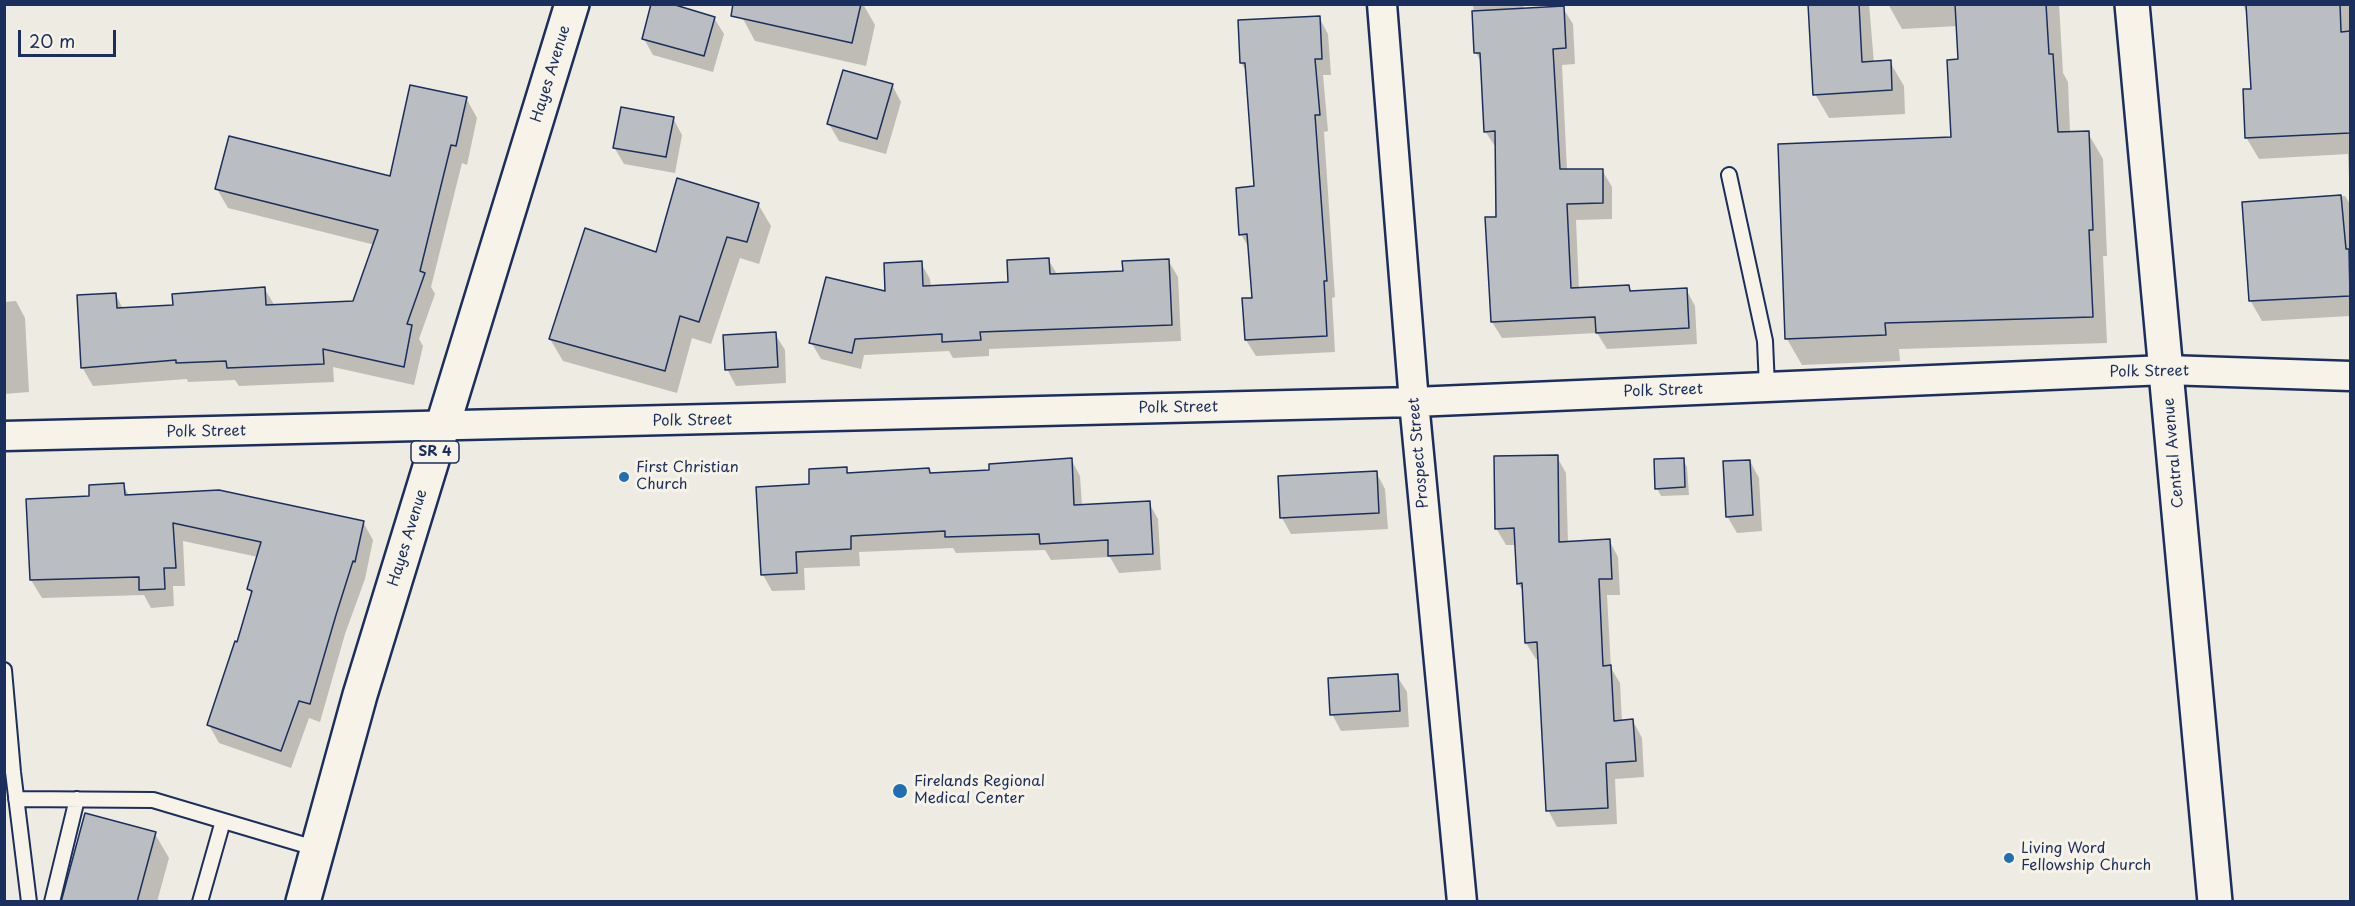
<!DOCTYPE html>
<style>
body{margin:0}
#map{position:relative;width:2355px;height:906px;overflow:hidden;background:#eeebe2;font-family:"Playpen Sans",sans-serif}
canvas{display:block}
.frame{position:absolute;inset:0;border:6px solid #1b2f5e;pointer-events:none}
.scale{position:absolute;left:18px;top:30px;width:98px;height:27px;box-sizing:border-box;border:3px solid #1b2f5e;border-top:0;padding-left:8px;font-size:18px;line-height:21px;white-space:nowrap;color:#1b2f5e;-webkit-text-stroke:4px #f7f3e8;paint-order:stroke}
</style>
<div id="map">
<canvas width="2355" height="906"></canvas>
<div class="frame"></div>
<div class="scale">20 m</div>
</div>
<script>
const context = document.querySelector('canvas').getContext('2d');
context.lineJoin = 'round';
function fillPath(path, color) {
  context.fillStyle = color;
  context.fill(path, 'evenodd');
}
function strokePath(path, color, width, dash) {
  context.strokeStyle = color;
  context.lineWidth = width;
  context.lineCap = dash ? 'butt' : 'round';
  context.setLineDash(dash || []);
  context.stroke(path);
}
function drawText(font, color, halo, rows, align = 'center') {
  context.font = font + ' "Playpen Sans",sans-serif';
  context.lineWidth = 6;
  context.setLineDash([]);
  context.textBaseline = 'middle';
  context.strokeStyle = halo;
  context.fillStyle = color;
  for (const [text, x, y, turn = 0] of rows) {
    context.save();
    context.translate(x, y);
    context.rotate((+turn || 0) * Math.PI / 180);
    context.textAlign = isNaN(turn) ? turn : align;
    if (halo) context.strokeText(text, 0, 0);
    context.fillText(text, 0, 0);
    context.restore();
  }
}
fillPath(new Path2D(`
 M744,4h119l12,21 -9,41 -111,-25 -13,-24z
 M1473,4h50l1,6 39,-2 10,16 2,40 -13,1 5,106 35,-1 10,17v32l-36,1 3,70 50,-3 3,5 54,-3 9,17 2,38 -90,5 -10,-16 -95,5 -10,-16 6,-104 -2,-70 -11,-17 -3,-68 -6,-10z
 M1810,4h59l5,59 16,-1 14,24 1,28 -76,4 -14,-24z
 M1888,4h171l4,69 5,9 2,51h18l15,26 4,97h-4l4,87 -208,6 1,12 -98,4 -15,-26 166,-201 6,-77 -1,-35 -56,3z
 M2243,4h107v312l-88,5 -12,-21 -7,-96 102,-8 5,8 -2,-50 -89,5 -13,-22 6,-47 -3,-70z
 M1319,17l9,17 3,41h-8l5,56 -4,1 11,165 -3,1 3,54 -79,4 -10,-16 -2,-41h10l-4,-49 -9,-16 15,-46 -8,-114 -7,-11z
 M714,18l10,16 -11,38 -60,-17 -9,-16z
 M892,85l9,17 -15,52 -47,-13 -10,-17z
 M466,98l11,20 -10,47 -5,-2 -31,124 4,7 -16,45 4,7 -9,39 -81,-18 1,15 -95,4 -4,-6 -47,2 -1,-3 -94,7 -11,-19 34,-72 7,14 51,-3 90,-18 11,18 79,-4 21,-57 -147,-37 -11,-19 175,-11z
 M673,118l9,17 -7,38 -51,-9 -10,-17z
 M758,204l13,22 -12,38 -19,-6 -29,86 -19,-6 -15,55 -114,-32 -13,-22 107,-85z
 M1048,259l10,17 67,-4 43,-12 10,17 3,64 -192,8v7l-36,2 -4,-7 -85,4 -3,14 -40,-10 -10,-17 76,-49 34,-30 9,16 1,9 79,-5z
 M16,301l9,17 4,74 -25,2v-92z
 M775,334l10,16 1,33 -50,3 -9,-17z
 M1557,457l9,16 2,70 41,-3 9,17 2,38h-13l4,73 9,15 2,39 11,-1 9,17 2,39 -29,2 2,45 -60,3 -9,-17 -8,-151h-4l-10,-16 -2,-50 -6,-10 -2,-38h-10l-10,-17z
 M1071,459l9,17 2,30 67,-3 9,16 3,51 -42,3 -9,-16 -59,3 -6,-10 -89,3 -3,-5 -94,4 1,14 -56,2 1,22 -33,1 -9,-16 48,-90 35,-16 3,5 80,-4 2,4 59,-3z
 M1683,459l4,8 2,28 -28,1 -4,-8z
 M1750,461l9,17 3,53 -25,2 -10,-17z
 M1376,472l9,17 3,40 -97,5 -9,-16z
 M123,485l7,12 233,25 10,18 -8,39 -20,55 -25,88 -11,-4 -18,50 -72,-25 -10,-18 29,-81 14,-49 -3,-6 9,-32 -75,-16 2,45h-12l1,20 -23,2 -7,-13 -102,3 -11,-18 60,-82z
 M1397,676l10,16 2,35 -68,4 -9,-17z
 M155,834l14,24 -12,44h-95z`), '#0003');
const building = new Path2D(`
 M651,4h21l43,13 -11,39 -62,-17z
 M733,4h128l-9,39 -121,-27z
 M1808,4h51l3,58 29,-2 1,30 -79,5z
 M1955,4h91l3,50h4l5,78 31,-1 4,99h-4l4,87 -208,6 1,12 -101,4 -7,-195 173,-7 -4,-77 11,-1z
 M2246,4h94l1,28 9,-1v102l-105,5 -2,-49h8z
 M1564,6l2,42 -13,1 7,120h43v34l-36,1 4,84 58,-3 1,6 57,-3 2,40 -93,5 -1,-16 -104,5 -6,-105h11l-1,-86 -11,1 -4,-79h-6l-2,-42z
 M1320,16l2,43h-7l5,56h-5l12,166h-3l3,55 -82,4 -3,-42h10l-5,-64 -8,1 -3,-47 18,-2 -9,-123h-5l-2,-43z
 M843,70l50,14 -16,55 -50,-15z
 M410,85l57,12 -11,49 -5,-1 -31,126 5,2 -18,51 5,1 -8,42 -81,-18 1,15 -97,4 -1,-7 -50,2v-3l-95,8 -4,-73 39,-2 1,15 56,-3 -1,-11 93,-7 1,18 87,-4 25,-71 -163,-41 14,-53 161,40z
 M621,107l53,10 -8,40 -53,-9z
 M677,178l82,25 -12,39 -20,-5 -28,85 -19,-6 -15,55 -116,-32 36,-111 71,24z
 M2341,195l5,54h3l1,47 -101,5 -7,-99z
 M1049,258l1,16 73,-3 -1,-10 47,-2 3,66 -192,7 1,8 -39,2v-8l-87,5 -3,14 -43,-10 17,-66 59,14 -1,-28 38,-2 1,25 85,-4 -1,-22z
 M776,332l2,35 -53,3 -2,-35z
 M1558,455l1,87 51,-3 2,40h-13l4,87 8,-1 3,56 19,-2 3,42 -30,2 2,45 -62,3 -9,-169 -12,1 -3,-60 -5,1 -3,-56 -19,1 -1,-73z
 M1072,458l2,47 76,-4 3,53 -45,2v-16l-68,4 -1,-10 -94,3v-6l-94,5v13l-55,3 1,21 -36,2 -5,-88 53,-3v-15l38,-2v6l82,-5 1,5 59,-3v-6z
 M1684,458l1,29 -30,2 -1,-30z
 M1750,460l3,55 -27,2 -3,-56z
 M1377,471l2,42 -99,5 -2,-42z
 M124,483l1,12 94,-5 145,31 -9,41 -2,-1 -17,54 -26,89 -11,-3 -18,50 -74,-26 28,-84 2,1 15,-51 -5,-2 14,-47 -88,-19 3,45h-12l1,21 -26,1v-13l-109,3 -4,-81 63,-3v-11z
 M1398,674l2,37 -70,4 -2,-37z
 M85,813l71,19 -19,70h-76z`);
fillPath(building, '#babdc2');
strokePath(building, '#1b2f5e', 1.5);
const service = new Path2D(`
 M1729,175l36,166 2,46
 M4,670l9,102 16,130
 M16,799l137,1 165,49
 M52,902l25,-103
 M200,902l23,-81`);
const minor = new Path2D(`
 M1382,4l32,398 48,500
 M4,436l1410,-34 752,-32 184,6`);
const tertiary = new Path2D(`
 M2132,4l83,898`);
const primary = new Path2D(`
 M303,902l57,-207 212,-691`);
strokePath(service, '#1b2f5e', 18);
strokePath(minor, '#1b2f5e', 33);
strokePath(tertiary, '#1b2f5e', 38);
strokePath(primary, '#1b2f5e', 38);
strokePath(service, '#f7f3e8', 14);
strokePath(minor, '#f7f3e8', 28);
strokePath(tertiary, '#f7f3e8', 33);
strokePath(primary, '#f7f3e8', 33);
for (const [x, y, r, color] of [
 [624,477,6,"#1f6fb2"],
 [900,791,8,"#1f6fb2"],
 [2009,858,6,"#1f6fb2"]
]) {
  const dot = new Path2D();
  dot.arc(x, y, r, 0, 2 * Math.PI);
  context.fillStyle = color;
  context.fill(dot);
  strokePath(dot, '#f7f3e8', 2);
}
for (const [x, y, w] of [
 [435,452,48]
]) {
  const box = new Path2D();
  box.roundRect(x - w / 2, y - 11, w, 22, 4.5);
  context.fillStyle = '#f7f3e8';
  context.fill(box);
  strokePath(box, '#1b2f5e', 1.5);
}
drawText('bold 14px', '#1b2f5e', null, [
 ["SR 4",435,452]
]);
drawText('15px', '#1b2f5e', '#f7f3e8', [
 ["Hayes Avenue",551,74,-73],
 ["Polk Street",2149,372,-1],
 ["Polk Street",1663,391,-2],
 ["Polk Street",1178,408,-1],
 ["Polk Street",692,421,-1],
 ["Polk Street",206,432,-1],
 ["Prospect Street",1419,453,-95],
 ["Central Avenue",2174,453,-95],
 ["Hayes Avenue",408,538,-73]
]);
drawText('15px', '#1b2f5e', '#f7f3e8', [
 ["First Christian",636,468],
 ["Church",636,485],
 ["Firelands Regional",914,782],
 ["Medical Center",914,799],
 ["Living Word",2021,849],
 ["Fellowship Church",2021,866]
], 'left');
</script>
